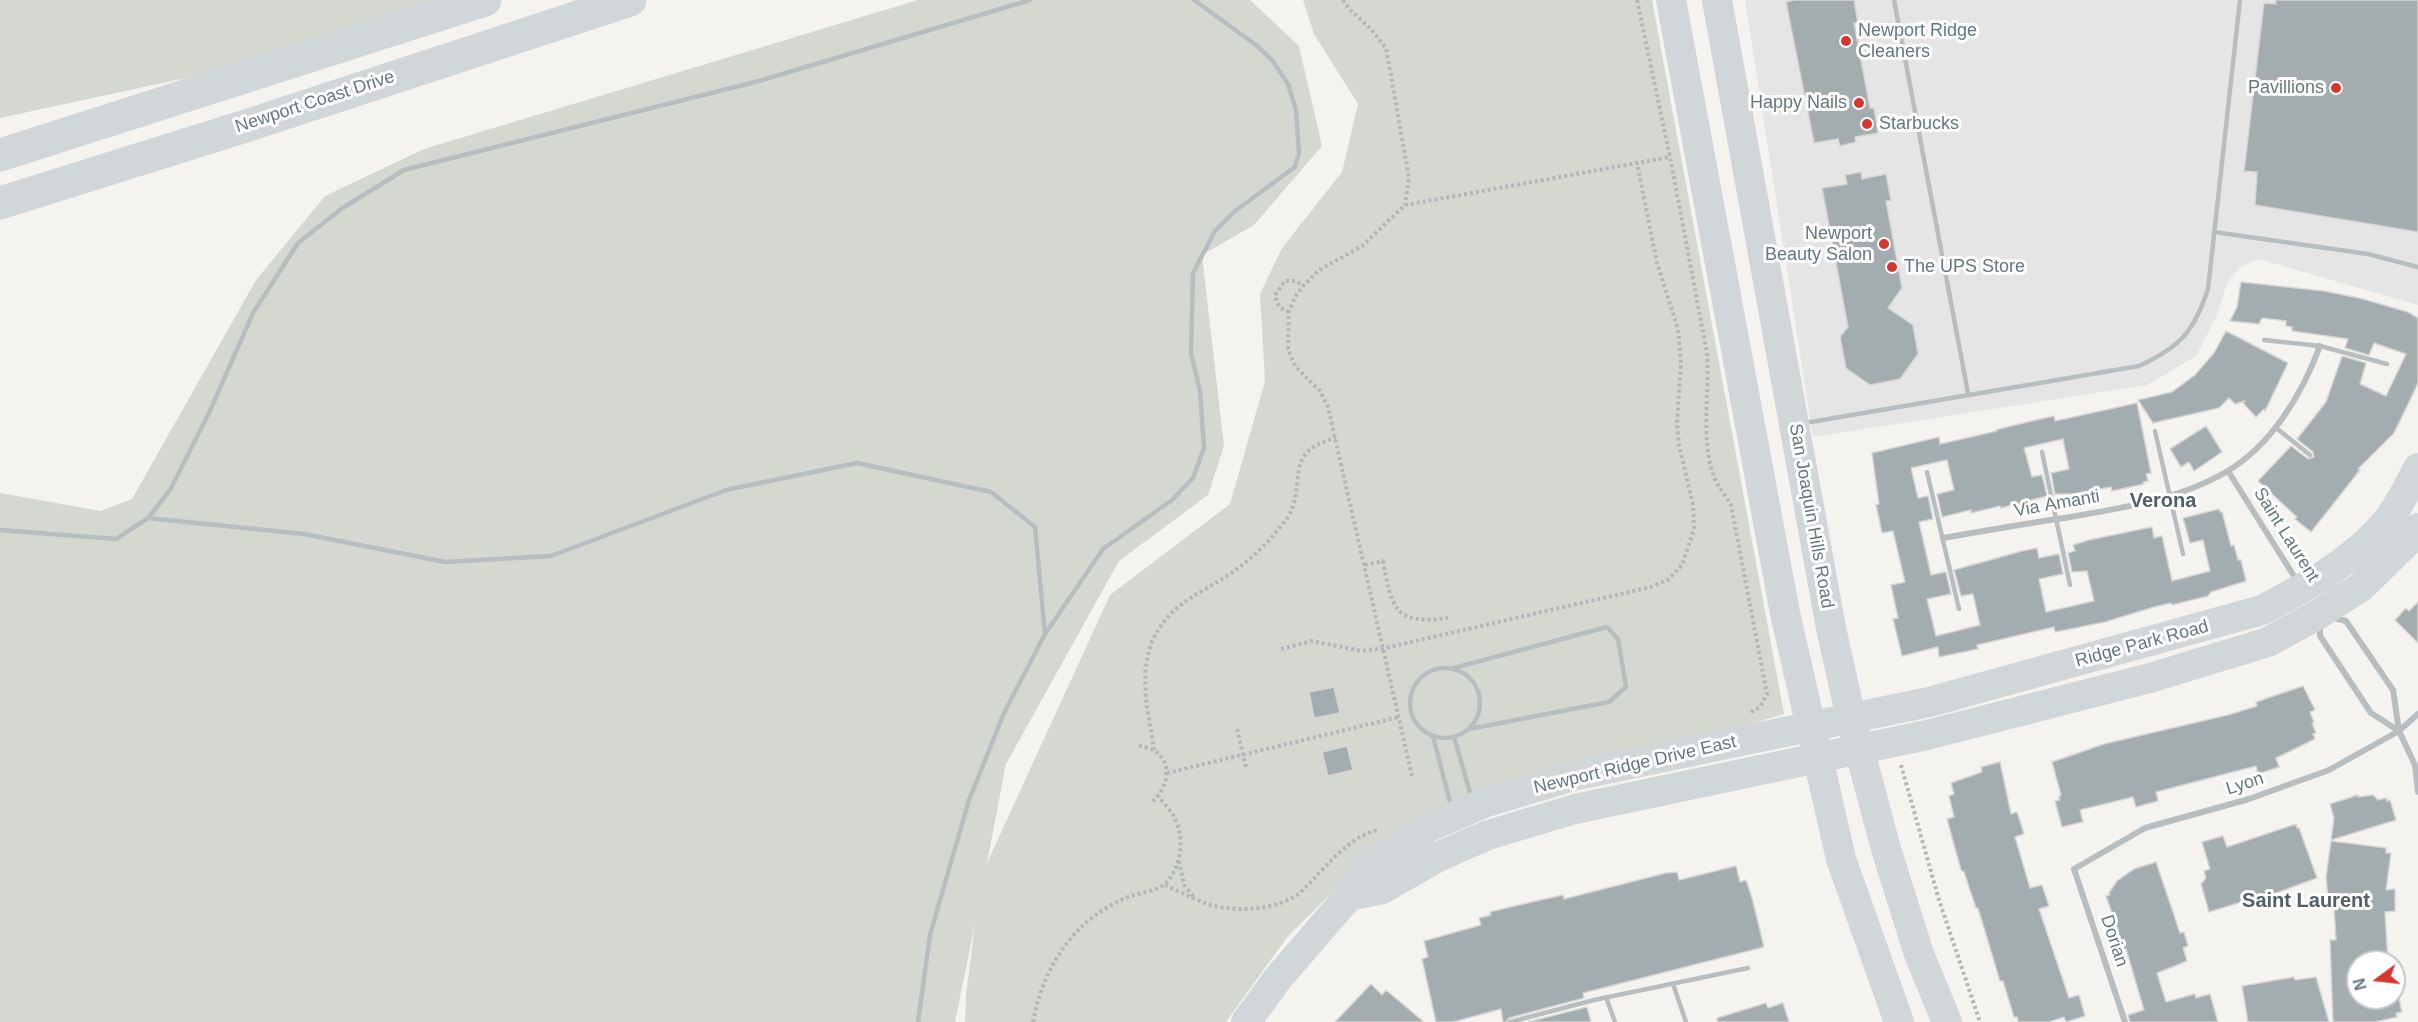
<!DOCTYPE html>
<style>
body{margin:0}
#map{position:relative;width:2418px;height:1022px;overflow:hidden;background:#f4f3f0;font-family:Arial,sans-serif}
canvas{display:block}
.north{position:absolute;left:2346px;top:950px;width:60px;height:60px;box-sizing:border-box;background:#fff;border:2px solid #c1c9cc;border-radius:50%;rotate:255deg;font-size:16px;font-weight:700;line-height:24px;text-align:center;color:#65787f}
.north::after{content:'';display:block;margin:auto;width:21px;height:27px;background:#d6362f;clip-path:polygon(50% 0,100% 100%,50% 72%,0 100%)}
</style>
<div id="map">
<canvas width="2418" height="1022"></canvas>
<div class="north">N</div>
</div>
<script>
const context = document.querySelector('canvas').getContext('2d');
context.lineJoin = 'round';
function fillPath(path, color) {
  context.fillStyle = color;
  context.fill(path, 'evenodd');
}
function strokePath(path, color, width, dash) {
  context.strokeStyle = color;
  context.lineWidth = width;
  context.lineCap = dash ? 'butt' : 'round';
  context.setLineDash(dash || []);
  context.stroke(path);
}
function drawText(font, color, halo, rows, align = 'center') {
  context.font = font + ' Arial,sans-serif';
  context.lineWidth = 6;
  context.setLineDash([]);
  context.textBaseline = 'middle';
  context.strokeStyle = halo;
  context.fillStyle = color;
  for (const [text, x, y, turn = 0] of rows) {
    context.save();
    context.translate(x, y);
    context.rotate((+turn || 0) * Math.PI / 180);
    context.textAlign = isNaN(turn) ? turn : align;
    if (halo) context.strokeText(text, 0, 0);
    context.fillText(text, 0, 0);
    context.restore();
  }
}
fillPath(new Path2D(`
 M1745,0h673v305l-159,-46 -19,8 -13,16 -11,34 -20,39 -49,29 -334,52z`), '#e4e5e4');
fillPath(new Path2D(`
 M0,0h440l-55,35 -385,83z
 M918,0h332l49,46 23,100 -68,79 -52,30 22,191 -16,49 -89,66 -113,203 -19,99 123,-268 120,-91 35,-123 -5,-87 22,-46 60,-76 16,-68 -44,-70 -11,-34h349l132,714 -337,100 -98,62 -61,60 -62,86h-261l1,-27 9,-71 -20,98h-955v-529l101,18 31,-12 124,-219 69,-84 99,-47z`), '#d4d8d0');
const building = new Path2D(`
 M1795,0h59l4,23h-4l16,85h4l4,25 -23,4 1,5 -16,4 -2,-7 -24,4 -28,-141z
 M2276,0h142v232l-163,-27 2,-33 -13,-1 20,-168 12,1z
 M1861,172l1,7 24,-5 5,27h-5l16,87 -14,20 25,17 5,29 -18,25 -30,6 -24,-17 -6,-31 8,-10 -26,-139 25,-4 -2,-9z
 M2241,282l83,9 35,7 49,14 10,6v65l-6,13 -18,37 -36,36 2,1 -49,62 -16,-13 2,-2 -39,-36 33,-35 17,13 6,-2 -1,-5 -16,-13 29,-37 16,-46 24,7 -6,21 26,12 20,-42 -32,-11 -5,12 -24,-7 3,-9 -56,-8v-4l-6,-1v-5l-24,-3 -3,6 -29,-3 7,-14z
 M2226,331l62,32 -23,48 -1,-2 -8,8 -13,-14 2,-2 -10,3 -6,-6 -10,10 -66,15 -15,-23 34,-8 23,-17 19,-22z
 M2137,403l14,70 -5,1 2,7 -5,1 1,2 -32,7 -1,-4 -38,7h-18l-4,-21 18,-4 -6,-30 -39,9 8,29 10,-2 5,21 -46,12 -1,-2 -29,7v-3l-29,7 -5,-23 17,-4 -7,-30 -36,8 7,30 10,-2 5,23 -14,3 12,53 15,-3 5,22 -24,5 9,37 44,-11 -7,-31 -12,2 -7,-26 68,-19 15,-3 2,10 20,-4 4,20 -24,5 7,33 48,-11 -7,-30 -15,1 -4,-19 7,-2 -2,-6 16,-5 63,-13 2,11 8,-2 10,45 38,-10 -7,-31 -13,3 -7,-25 36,-9 1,3h2l9,34 3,-1 4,15h3l5,21 -35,11 -3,4 -36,9 -1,-2 -17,4 -49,15 -50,10 -1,-5 -77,18 1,4 -39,8 -1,-10 -36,9 -9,-37 5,-1 -7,-33 14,-3 -12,-51 -11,2 -6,-28 3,-1 -7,-51 67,-16 1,7 57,-13 -1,-1 19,-5 39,-9 1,5z
 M2206,426l16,26 -28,19 -5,-9 -8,5 -11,-18z
 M2418,602v41l-23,-23 11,-12 3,3z
 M2303,686l12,24 -5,2 4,10 -2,1 4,10 -3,1 2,5 -39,19 3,9 -21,7 -2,-8 -100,26 2,9 -22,6 -3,-10 -53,13 3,12 -21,5 -7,-26 5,-1 -1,-4 2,-1 -9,-33 52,-18 124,-29 29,-9 -1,-4z
 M1334,687l6,26 -26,5 -5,-26z
 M1347,746l6,24 -25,6 -6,-24z
 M2000,762l11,52 6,-2 7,22 -9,3 15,51 12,-3 7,21 -10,3 30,89 10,-3 6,21 -19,6 -2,-5 -15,5h-31l-1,-5h-3l-11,-36h-3l-22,-73h-2l-12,-36 -3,-2 -14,-51 7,-2 -5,-21 5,-2 -3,-11 31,-11 -1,-5z
 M2358,795v2l15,-2 5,5 8,-2 1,3 3,-1 6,20 -65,20 3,-22 -4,-14z
 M2296,824l1,4h2l18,50 -71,26 -1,-3 -36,11 -8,-28 5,-6 -2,-7 6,-2 -8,-27 21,-6 4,11z
 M2331,841l55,7v5h5l-5,37 9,-1v22l-10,1 3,50h-30v36h41l3,14 -6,1 1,4 -22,5h-42l-3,-82h6l-2,-33 -5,1 -3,-31z
 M2156,862l24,71 4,-1 4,14 -5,2 4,13 -30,12 9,29 29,-8 1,4 14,-4 8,28h-88l-2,-7 16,-5 -18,-61 -10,3 -6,-19 8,-3 -12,-34 4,-1 -1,-2 8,-12 17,-12z
 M1736,866l4,16 6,-2 6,18 12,49 -181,46 1,5 -75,20 -3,4h-3l-2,-13 -48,13h-17l-14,-63 6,-2 -4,-16 57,-16 -2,-7 12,-3 -1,-3 20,-5 53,-12 1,4 102,-26 11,-1 2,8z
 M2294,977l1,3 21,-3 13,45h-81l-6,-36z
 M1371,984l11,11 4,-5 38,32h-89z
 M1766,1003l2,5 15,-5 6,19h-71l-1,-4z
 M1587,1007l4,15h-63z`);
fillPath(building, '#a3acaf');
strokePath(building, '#d5d5d3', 1.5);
strokePath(new Path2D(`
 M1343,0l7,10 20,18 16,20 23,130 -4,27
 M1637,0l33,157 37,196c3,41 -7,85 7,124 4,10 12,19 17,28l36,189 -7,13 -11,6
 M1289,312l-10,-5 -4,-12 10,-14h9l10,4
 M1365,565l18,-4c9,47 10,64 65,57
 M1281,649l31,-8 50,10 23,-3 266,-61 18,-8 13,-14 12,-36 -1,-24 -14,-60 -2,-22 4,-61 -3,-33 -21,-66 -20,-100
 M1237,729l9,38
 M1139,745c4,2 10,3 14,5 22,12 14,41 -3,53
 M1154,750c-5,-35 -16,-74 -2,-108 17,-40 50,-48 82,-71 19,-13 35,-30 49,-47 29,-35 -6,-72 53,-86
 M1901,765l38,135 41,122
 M1167,773l232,-56
 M1412,776l-84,-369 -8,-16 -25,-25 -7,-17 1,-37 6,-15 9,-12 14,-14 44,-25 43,-41 265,-48
 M1179,861l5,24 10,12
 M1165,885c15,7 30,15 46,20 24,7 59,5 81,-7 11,-6 19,-16 27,-25 18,-18 33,-36 58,-43
 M1033,1022c10,-55 41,-103 95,-125 10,-4 30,-6 38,-14 15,-16 19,-44 9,-64 -3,-8 -11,-15 -16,-22`), '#b3b7b9', 4, [3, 3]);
strokePath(new Path2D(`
 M1894,0l74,393
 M2214,232l154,22 50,13
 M2264,340l56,6 67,18
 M1805,423l334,-57c41,-19 55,-34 69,-77l32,-289
 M2275,427l35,28
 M2155,431l28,123
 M2042,452l28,133
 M1927,472l32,137
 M148,518l156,16 141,28 106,-6 175,-66 131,-27 134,29 44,35 10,107
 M0,530l116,9 32,-21 22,-28 39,-77 44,-100 45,-70 43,-34 63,-39 355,-89 271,-81
 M1410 703a35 35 0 1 1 70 0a35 35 0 1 1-70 0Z
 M1454,668l153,-41 11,12 8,48 -17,15 -140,27
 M1433,736l18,70
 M1454,737l17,59
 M1673,984l13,38
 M1606,997l9,25
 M918,1022l12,-87 39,-135 35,-87 41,-79 58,-85 69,-49 21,-22 11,-30 -4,-57 -9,-38 2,-80 22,-42 20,-20 60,-44 4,-14 -3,-43 -8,-26 -16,-24 -16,-15 -62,-45
 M1510,1022l84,-22 154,-32`), '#b8bec0', 4.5);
strokePath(new Path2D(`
 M2228,471l69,110
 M1943,538c40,-7 81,-14 121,-20 54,-9 114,-18 162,-46 46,-27 76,-78 94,-126
 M2331,617l15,4 47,69 6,41 16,34 3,27
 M2320,624v12l51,77 28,18
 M2125,1022l-51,-153 71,-41 104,-29 80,-29 70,-39 19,-17`), '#b8bec0', 6);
strokePath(new Path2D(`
 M1671,0l114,613 56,246 58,163
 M1717,0l114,628 20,90 35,131 33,105 28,68
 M1349,896l33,-7 58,-33 48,-21 87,-26 352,-74 223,-57 118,-36 51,-28 42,-27 48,-47 9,-12
 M1246,1022l33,-45 70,-81 16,-28 64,-41 55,-24 93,-28 352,-73 333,-92c46,-24 92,-49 125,-89 13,-16 22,-36 31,-53`), '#d1d6d9', 30);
strokePath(new Path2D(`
 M0,155l485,-155
 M0,203l252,-79 378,-124`), '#d1d6d9', 33);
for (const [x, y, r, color] of [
 [1846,41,6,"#d6362f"],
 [2336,88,6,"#d6362f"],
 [1859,103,6,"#d6362f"],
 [1867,124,6,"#d6362f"],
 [1884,244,6,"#d6362f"],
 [1892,267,6,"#d6362f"]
]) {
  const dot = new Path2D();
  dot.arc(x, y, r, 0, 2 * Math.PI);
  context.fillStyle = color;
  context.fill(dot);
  strokePath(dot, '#fff', 2);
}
drawText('18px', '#65787f', '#fff', [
 ["Newport Ridge",1858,31],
 ["Cleaners",1858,52],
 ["Pavillions",2324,88,"right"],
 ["Happy Nails",1847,103,"right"],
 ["Starbucks",1879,124],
 ["Newport",1872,234,"right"],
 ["Beauty Salon",1872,255,"right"],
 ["The UPS Store",1904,267]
], 'left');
drawText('18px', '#65787f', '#fff', [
 ["Newport Coast Drive",315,102,-18],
 ["Via Amanti",2057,504,-10],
 ["San Joaquin Hills Road",1811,516,80],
 ["Saint Laurent",2286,535,58],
 ["Ridge Park Road",2142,644,-15],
 ["Newport Ridge Drive East",1635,765,-13],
 ["Lyon",2245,784,-18],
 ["Dorian",2114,941,72]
]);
drawText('bold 20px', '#526065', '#fff', [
 ["Verona",2163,501],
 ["Saint Laurent",2306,901]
]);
</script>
